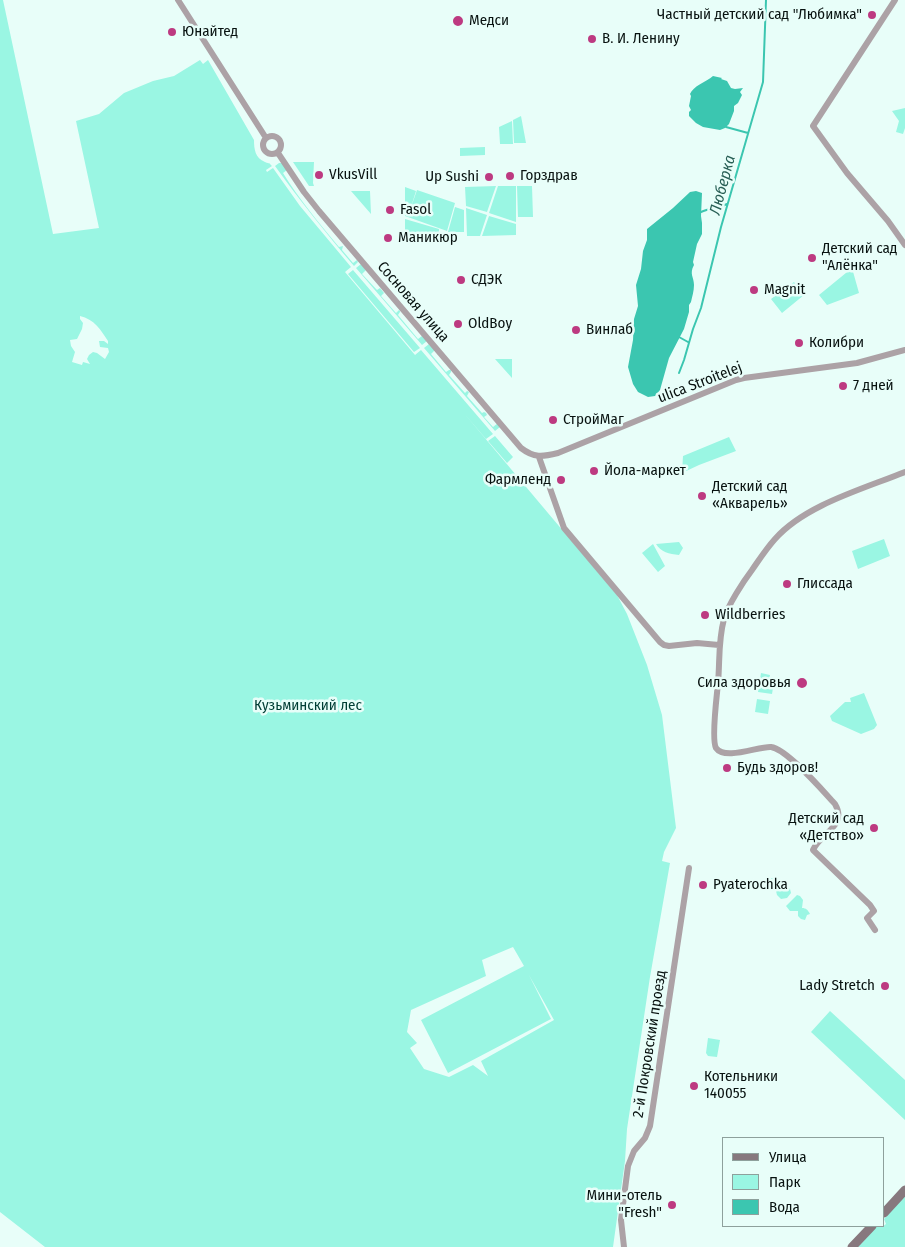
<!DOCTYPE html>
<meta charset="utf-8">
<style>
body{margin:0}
#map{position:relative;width:905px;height:1247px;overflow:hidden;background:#e8fef9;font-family:"Fira Sans Condensed",sans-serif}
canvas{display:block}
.legend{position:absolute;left:722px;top:1137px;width:162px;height:90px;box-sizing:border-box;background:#e8fef9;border:1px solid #8ea09c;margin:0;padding:6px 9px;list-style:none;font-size:15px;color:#081210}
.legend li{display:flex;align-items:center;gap:10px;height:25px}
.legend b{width:25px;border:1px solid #8ea09c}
</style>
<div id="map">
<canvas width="905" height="1247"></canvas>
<ul class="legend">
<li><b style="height:6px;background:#87787e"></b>Улица</li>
<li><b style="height:14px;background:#9af6e3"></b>Парк</li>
<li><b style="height:14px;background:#3bc6b0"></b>Вода</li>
</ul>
</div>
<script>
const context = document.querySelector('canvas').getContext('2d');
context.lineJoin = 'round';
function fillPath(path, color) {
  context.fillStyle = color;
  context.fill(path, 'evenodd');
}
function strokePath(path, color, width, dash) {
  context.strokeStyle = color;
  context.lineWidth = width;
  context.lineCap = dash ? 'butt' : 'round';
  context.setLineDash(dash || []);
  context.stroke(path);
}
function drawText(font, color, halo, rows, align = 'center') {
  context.font = font + ' "Fira Sans Condensed",sans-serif';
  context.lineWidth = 5;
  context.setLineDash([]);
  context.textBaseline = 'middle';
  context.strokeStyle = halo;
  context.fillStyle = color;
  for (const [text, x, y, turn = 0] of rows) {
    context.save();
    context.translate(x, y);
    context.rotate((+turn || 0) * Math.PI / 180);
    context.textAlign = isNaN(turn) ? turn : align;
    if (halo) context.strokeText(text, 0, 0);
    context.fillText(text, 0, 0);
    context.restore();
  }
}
fillPath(new Path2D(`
 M0,0h3l50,234 46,-6 -23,-107 23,-7 25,-21 29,-12 21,-5 26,-16 3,4 5,-4 46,80c0,9 1,18 11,22 7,3 2,-1 7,4l-6,4 1,2 6,-4 27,38 51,61 -6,5 70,83 6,-5 72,84 -7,5 -23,-27 154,183 10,19 20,51 15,50 14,113 -12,24 -2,9 8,2 -20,114 -23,152 -2,32 -12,86h-568l-45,-35zM80,316c14,3 21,14 28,25v3l-4,-3h-5l1,6 8,1 1,4 -4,7 -8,-6 -4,-1 -4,3 -2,4 3,5 -7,-2 -1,3 -10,-3 3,-10 -4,-6 -1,-6 7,-1 5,-10 1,-6 -3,-4zM513,947l11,19 -103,54 27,53 103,-54 -22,-44 25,45 -73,41 7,15 -15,-11 -24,12 -25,-8 -14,-21 7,-5 -10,-11 4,-22 75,-34 -4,-16z
 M905,108v20l-2,6 -7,-2 3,-11 -7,-10z
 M521,116l5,27h-12l-1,-23z
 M512,121l1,23h-13l-1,-17z
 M485,147v8l-25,1v-8z
 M293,162h21l-1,21 1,3h-5z
 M279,163h3l5,7 -4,3c16,26 36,50 56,74l4,-1 -1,4 11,13 4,-3 1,2 -4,4c-28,-33 -54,-65 -79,-100z
 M496,186l-9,26 -21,-6 -1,-19z
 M498,186h18v36l-27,-9z
 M517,186h15l1,31h-15z
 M405,187l11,4 -5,16h-6z
 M417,190l38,13 -8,28 -42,-15v-7h5l-2,7z
 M351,191h19l1,23z
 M455,207l9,3v22h-16z
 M466,208l21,7 -7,21h-13z
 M489,216l27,8v11l-34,1z
 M405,219l34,10v8h-34z
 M361,264l5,6 -4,4 15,16 3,-2 4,5 -3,3 15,17 3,-3 1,1v1l-2,3 20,24 4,-3 5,5 -5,4 -66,-77z
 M852,268l7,25 -32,12 -8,-10z
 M353,270l67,78 -6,4 -66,-78z
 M794,282l10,13 -22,18 -11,-14z
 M429,344l6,6 -4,4 15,18 3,-2h2v2l-2,3 16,18 2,-2 2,1 -2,4 15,17 2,-1 2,1 1,2 -3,2 9,10 5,-4 2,4 -5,4 -71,-83z
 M495,359h17v19z
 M495,436l18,21 -6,6 -19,-22z
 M729,437l7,14 -37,14 -17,8 1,-17z
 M884,539l6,17 -32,13 -6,-18z
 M679,542l4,6 -4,7c-10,-1 -18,-3 -23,-11z
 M653,544l12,22 -7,6 -16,-19z
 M761,673l9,2 -1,6 5,1 -2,12 -14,-2z
 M864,693l13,32 -3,4 -13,5 -29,-13 -2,-5 15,-14h6l-1,-4z
 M757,699l13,2 -2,13 -13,-2z
 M772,878l6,3 1,5 5,-1 6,4 1,4 -4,5 -6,1 -4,-4 -1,-4h-5l-4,-3c-1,-5 1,-8 5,-10z
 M797,895l3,1 3,4 -1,8c4,0 6,2 8,6l-3,1 -2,5 -4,-1 -3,-3v-5h-8l-4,-5z
 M830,1011l75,69v40l-94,-88z
 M708,1038l12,2 -3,17 -9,-1 -2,-3z
 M905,1195v52h-47l19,-21 5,1 4,-3 -2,-5z`), '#9af6e3');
fillPath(new Path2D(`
 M713,76l9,2 -1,1 6,2 4,7 4,1 8,-1 -3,4 2,3 -4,8 -4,3v5l-5,13 -4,4 -5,2 -17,-3 -7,-4 -7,-7v-4l2,-2 -2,-4 2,-10 -1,-2c3,-8 16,-12 23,-18z
 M696,191l6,2 -1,23 1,7v11l-5,10 -4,18 1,3c-5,9 0,12 0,20 0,6 -2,12 -3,17l-2,3v7l-5,17 -15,29 -9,32 -5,6 -7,1 -10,-5 -5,-8 -5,-17 5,-27 1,-21 4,-13 -2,-21 5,-16 2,-18 4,-11v-11l26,-21 17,-16z`), '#3bc6b0');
strokePath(new Path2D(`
 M726,127l22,6
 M701,212c9,-4 18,-4 26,-8
 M679,337l9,5
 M679,373l5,-13 9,-31 8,-21 20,-81 42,-145 3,-82`), '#3bc6b0', 2);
strokePath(new Path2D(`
 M178,0l88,138
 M895,0l-82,126 34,47 41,48 17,24
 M263 145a9 9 0 1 1 18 0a9 9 0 1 1-18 0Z
 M278,153l26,39 15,19 202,237c13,10 21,9 37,5l178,-73 8,-2 113,-15 48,-13
 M539,457l25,71 96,114 4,3 5,1 28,-3 22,2
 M875,930l-8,-12 7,-7 -4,-6 -57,-55c7,-17 35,-24 22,-46 -12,-13 -48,-55 -64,-57 -12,-1 -46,14 -55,1 -5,-9 1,-53 2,-65 2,-22 0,-42 6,-64 4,-14 19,-37 28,-49 7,-10 14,-21 23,-31 30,-34 88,-50 130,-67
 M624,1247l-3,-27 7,-54 6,-15 11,-13 5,-12 39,-258`), '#aca2a6', 6);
strokePath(new Path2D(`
 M884,1213l21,-23
 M852,1247l20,-21`), '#87787e', 9);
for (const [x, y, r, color] of [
 [872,15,5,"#bd3a81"],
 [458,21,6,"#bd3a81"],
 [172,32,5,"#bd3a81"],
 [592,39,5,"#bd3a81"],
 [319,175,5,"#bd3a81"],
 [510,176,5,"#bd3a81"],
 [489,177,5,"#bd3a81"],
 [390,210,5,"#bd3a81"],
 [388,238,5,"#bd3a81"],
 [812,258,5,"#bd3a81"],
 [461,280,5,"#bd3a81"],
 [754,290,5,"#bd3a81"],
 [458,324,5,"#bd3a81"],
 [576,330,5,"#bd3a81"],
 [799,343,5,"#bd3a81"],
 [843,386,5,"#bd3a81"],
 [553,420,5,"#bd3a81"],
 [594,471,5,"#bd3a81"],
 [561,480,5,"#bd3a81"],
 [702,496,5,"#bd3a81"],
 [787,584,5,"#bd3a81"],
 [705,615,5,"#bd3a81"],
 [802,683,6,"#bd3a81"],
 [727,768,5,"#bd3a81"],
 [874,828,5,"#bd3a81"],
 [703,885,5,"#bd3a81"],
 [885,986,5,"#bd3a81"],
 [694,1086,5,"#bd3a81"],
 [672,1205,5,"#bd3a81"]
]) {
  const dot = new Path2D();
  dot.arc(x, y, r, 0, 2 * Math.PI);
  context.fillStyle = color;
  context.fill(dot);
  strokePath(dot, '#e8fef9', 2);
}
drawText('15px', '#081210', '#e8fef9', [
 ["Частный детский сад \"Любимка\"",862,15,"right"],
 ["Медси",469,21],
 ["Юнайтед",182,32],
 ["В. И. Ленину",602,39],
 ["VkusVill",329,175],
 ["Горздрав",520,176],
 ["Up Sushi",479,177,"right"],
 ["Fasol",400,210],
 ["Маникюр",398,238],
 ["Детский сад",822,249],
 ["\"Алёнка\"",822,266],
 ["СДЭК",471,280],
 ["Magnit",764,290],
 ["OldBoy",468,324],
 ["Винлаб",586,330],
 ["Колибри",809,343],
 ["7 дней",853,386],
 ["СтройМаг",563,420],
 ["Йола-маркет",604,471],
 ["Фармленд",551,480,"right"],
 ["Детский сад",712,487],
 ["«Акварель»",712,504],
 ["Глиссада",797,584],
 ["Wildberries",715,615],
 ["Сила здоровья",791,683,"right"],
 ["Будь здоров!",737,768],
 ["Детский сад",864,819,"right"],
 ["«Детство»",864,836,"right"],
 ["Pyaterochka",713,885],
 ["Lady Stretch",875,986,"right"],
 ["Котельники",704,1077],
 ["140055",704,1094],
 ["Мини-отель",662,1196,"right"],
 ["\"Fresh\"",662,1213,"right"]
], 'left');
drawText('15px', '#081210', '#e8fef9', [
 ["Сосновая улица",413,302,49],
 ["ulica Stroitelej",700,383,-21],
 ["2-й Покровский проезд",650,1044,-81]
]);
drawText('15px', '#003d34', '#e8fef9', [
 ["Кузьминский лес",308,706]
]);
drawText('italic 16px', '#285f55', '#e8fef9', [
 ["Люберка",723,185,-75]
]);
</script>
